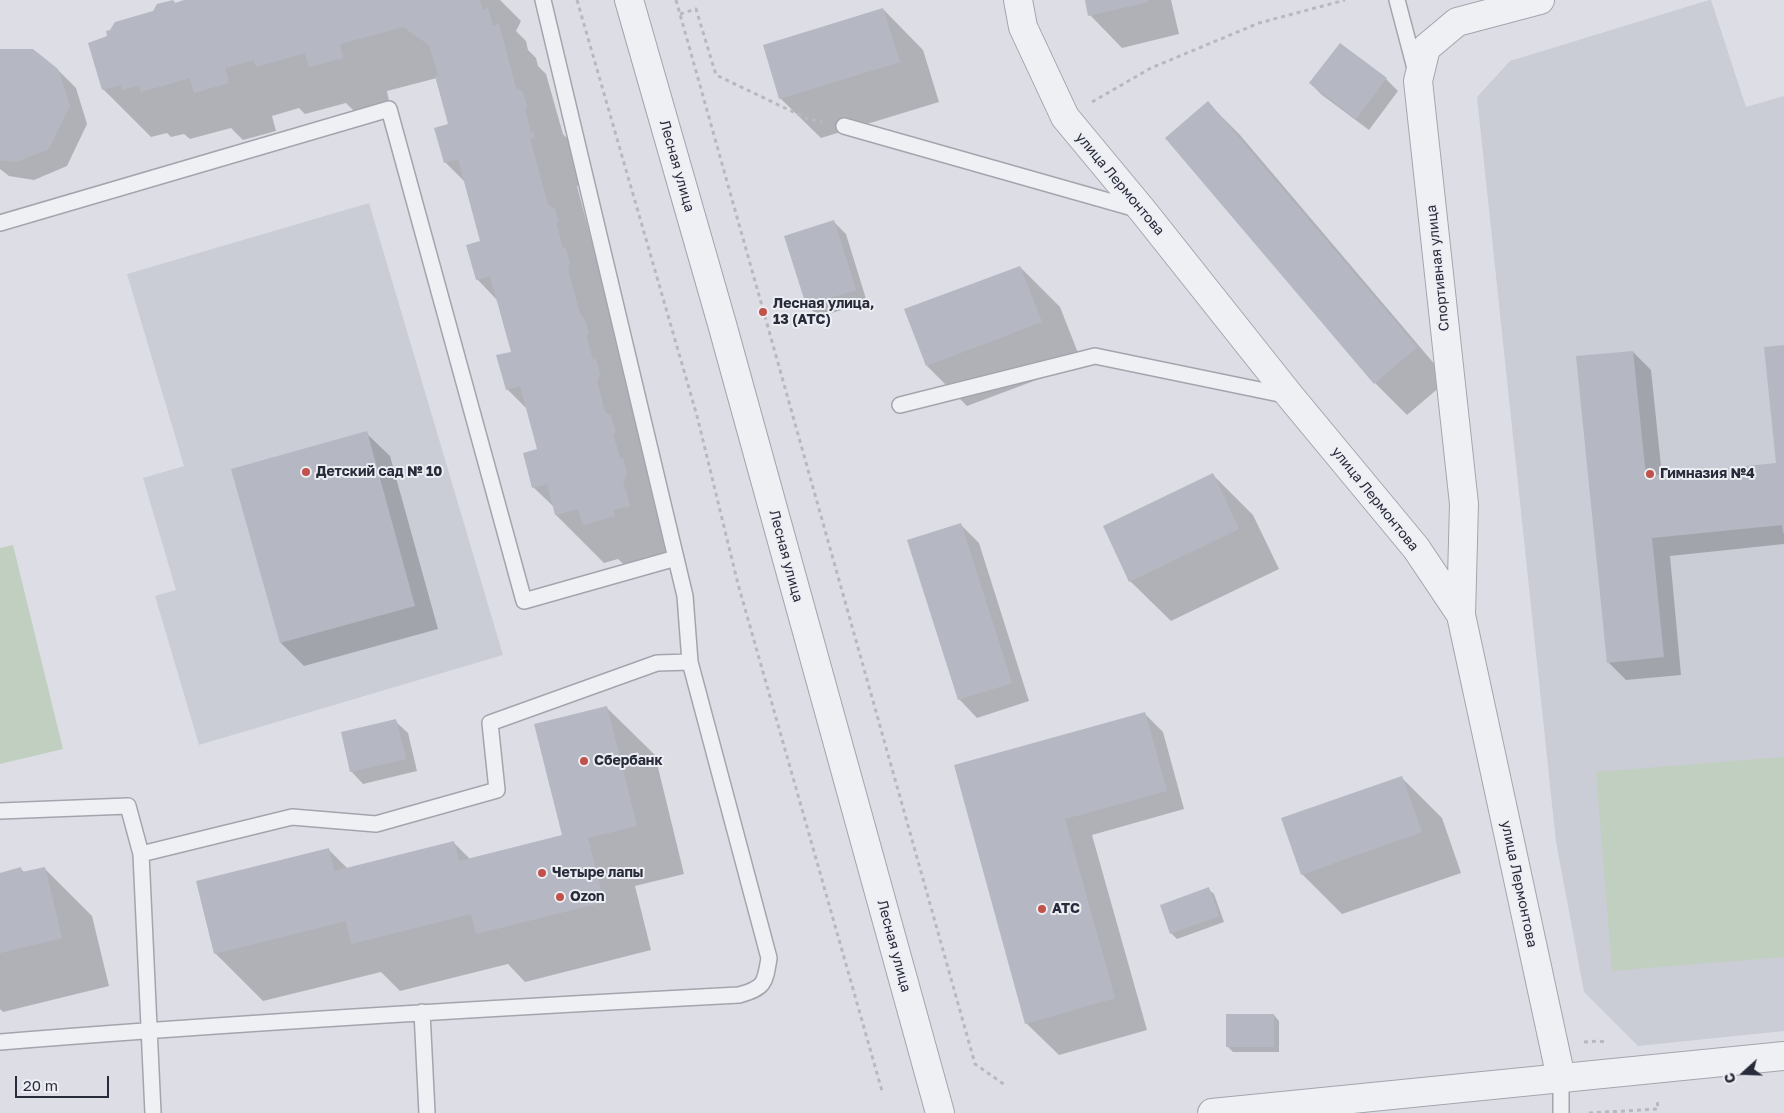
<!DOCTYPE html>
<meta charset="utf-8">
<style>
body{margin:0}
#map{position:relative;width:1784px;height:1113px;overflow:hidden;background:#dddee5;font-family:"Golos Text",sans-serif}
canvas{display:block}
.north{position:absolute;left:1719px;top:1048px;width:50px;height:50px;-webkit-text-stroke:4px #eceef3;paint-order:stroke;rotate:250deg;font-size:14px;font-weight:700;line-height:20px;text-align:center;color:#282b3a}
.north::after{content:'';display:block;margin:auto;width:18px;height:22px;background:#282b3a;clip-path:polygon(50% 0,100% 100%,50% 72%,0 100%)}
.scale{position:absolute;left:15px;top:1076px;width:94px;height:22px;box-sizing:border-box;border:2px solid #282b3a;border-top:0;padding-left:6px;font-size:15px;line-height:18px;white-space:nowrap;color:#282b3a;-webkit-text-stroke:4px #eceef3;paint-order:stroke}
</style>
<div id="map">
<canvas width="1784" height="1113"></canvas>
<div class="north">С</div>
<div class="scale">20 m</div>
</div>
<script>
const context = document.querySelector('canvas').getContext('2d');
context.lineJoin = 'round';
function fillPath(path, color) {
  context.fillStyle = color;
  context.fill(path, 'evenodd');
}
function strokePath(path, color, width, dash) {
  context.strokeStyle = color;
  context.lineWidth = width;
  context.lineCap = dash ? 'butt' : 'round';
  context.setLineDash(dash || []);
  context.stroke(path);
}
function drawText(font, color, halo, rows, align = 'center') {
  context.font = font + ' "Golos Text",sans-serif';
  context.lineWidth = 4;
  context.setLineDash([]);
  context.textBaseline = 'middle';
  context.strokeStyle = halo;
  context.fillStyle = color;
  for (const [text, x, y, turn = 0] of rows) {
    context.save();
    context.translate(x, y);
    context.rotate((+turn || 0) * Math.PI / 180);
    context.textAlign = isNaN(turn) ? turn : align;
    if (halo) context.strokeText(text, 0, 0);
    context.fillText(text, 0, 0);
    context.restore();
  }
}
fillPath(new Path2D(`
 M1709,0h2l35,107 38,-11v935l-146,15 -54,-54 -28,-150 -79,-745 33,-36z
 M369,203l134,452 -304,90 -44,-149 21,-6 -33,-112 41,-12 -57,-192z`), '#cbcdd6');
fillPath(new Path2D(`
 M13,545l50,204 -63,15v-216z
 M1784,757v200l-172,14 -16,-199z`), '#c0cfbf');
fillPath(new Path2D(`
 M189,0h311l21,21 -5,10 10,10 2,9 8,8 2,8 8,8 17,60 7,7 4,14h-2l6,23 4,7 -5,1 17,64 8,8 75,295 -45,19 -14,-13 -14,4 -48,-48 -1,-7 -22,-21 6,-37 -11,-40 -21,-21 5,-37 -14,-51 -21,-22 5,-37 -16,-59 -21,-21 5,-37 -13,-47 -50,13 3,15 -32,9 -12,-12 -41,11 -6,-6 -27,8 4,15 -33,9 -12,-12 -41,11 -6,-5 -13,3 -4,-4 -16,4 -48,-48 6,-52 65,-36 2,3z
 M1086,0h85l8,34 -57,14 -32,-33z
 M883,9l40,41 16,52 -118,36 -41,-40z
 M0,50l58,20 18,18 11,36 -20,42 -33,14 -25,-4 -9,-7z
 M1386,79l12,12 -29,39 -47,-35 -12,-12z
 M1208,103l32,32 208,245 -41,35 -32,-32z
 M834,222l12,12 21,68 -48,15 -12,-12z
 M1020,267l40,40 22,56 -115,43 -40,-40z
 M1784,346v198l-114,12 11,119 -55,5 -18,-18 25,-310 18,18 11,106 115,-12z
 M366,433l24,23 48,173 -134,37 -23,-23 -49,-173z
 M1213,475l40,40 26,54 -108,52 -41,-40z
 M961,525l18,18 50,158 -52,17 -18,-19z
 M607,708l48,47 29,119 -49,12 16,64 -126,32 -17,-18 -108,27 -19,-19 -118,29 -48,-48 113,-104 20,20 106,-26 16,16 94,-23z
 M1145,714l18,18 21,77 -92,26 55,195 -88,25 -33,-32 -71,-257z
 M395,721l13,12 9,38 -54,13 -12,-13z
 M1401,777l41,41 19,55 -119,41 -40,-40z
 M44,868l48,48 17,70 -106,26 -3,-3v-129l21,-11 4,4z
 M1208,889l6,5 10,28 -47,17 -6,-6z
 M1274,1015l5,6v31h-46l-6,-6z`), '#0003');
fillPath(new Path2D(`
 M173,0l2,3 9,-3h296l3,10 5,-2 5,18 6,-2 17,64 7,4 4,15 -2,1 6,25 3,-1 1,5 -5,2 18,66 7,4 4,13 -3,1 7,25 2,-1 5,15 -2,7 12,45 5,5 4,15 -3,1 7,25 3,-1 4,15 -3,7 8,31 6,4 5,17 -3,1 7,24h3l4,16 -4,7 7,25 -17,4 2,6 -32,9 -5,-16 -23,6 -8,-31 -15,4 -9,-35 14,-4 -17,-63 -14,4 -10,-35 15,-3 -21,-76 -14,4 -10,-35 14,-4 -22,-82 -14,4 -10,-35 14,-4 -13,-48 3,-1 -9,-30 -26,-18 -63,17 3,14 -34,9 -4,-14 -49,14 -2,-7 -29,8 4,15 -35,10 -4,-15 -49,14 -2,-7 -17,5 -1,-5 -19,5 -14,-47 19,-7 -1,-5 4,-1 5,-8 38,-11 4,-7z
 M1085,0h62l1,2 -60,14z
 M883,8l17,54 -121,37 -16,-54z
 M1340,43l47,35 -31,41 -47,-36z
 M0,49h33l25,20 12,37 -21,43 -33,13 -16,-2z
 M1208,101l209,246 -43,37 -209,-246z
 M834,220l22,70 -50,15 -22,-69z
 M1020,266l22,56 -116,44 -22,-57z
 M1784,345v188h-1l-1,-8 -130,13 12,119 -57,6 -31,-307 57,-5 13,125 130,-13 -12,-116z
 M367,431l48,175 -135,37 -49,-174z
 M1213,473l26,56 -110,53 -26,-56z
 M961,523l51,160 -54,17 -51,-160z
 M607,706l30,120 -49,12 16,64 -128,32 -5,-20 -120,30 -5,-23 -132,33 -18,-73 133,-33 5,23 120,-30 5,20 103,-26 -28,-111z
 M1145,712l22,79 -102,28 50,179 -90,26 -71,-259z
 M396,719l10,40 -56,13 -9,-40z
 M1402,776l20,56 -121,43 -20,-57z
 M21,867l1,5 23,-5 17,71 -62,15v-80z
 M1209,887l10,29 -49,18 -10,-29z
 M1226,1014h48v33h-48z`), '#b5b7c2');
const service = new Path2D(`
 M543,0l142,596 5,66
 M1397,0l19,72
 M844,126l296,84
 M0,223l389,-114 135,492 152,-43
 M900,405l195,-49 194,40
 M0,811l128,-5 13,48
 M422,1012l5,101
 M0,1042c246,-20 492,-34 739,-47 26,-7 26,-12 30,-37l-79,-296 -33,1 -167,60 7,67 -121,34 -84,-7 -151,37 12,259
 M1561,1078v35`);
const minor = new Path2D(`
 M1018,0l5,27 42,90 78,94 147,185 126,152 45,67 100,463
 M1461,615l3,-111 -46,-423 8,-33 31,-26 83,-22`);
const tertiary = new Path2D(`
 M629,0l93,324 218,789
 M1212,1113l572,-57`);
strokePath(service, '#a3a5ae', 18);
strokePath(minor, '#a3a5ae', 30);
strokePath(tertiary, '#a3a5ae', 30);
strokePath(new Path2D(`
 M577,0l120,416 41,168 144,507
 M676,0l299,1064 30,21
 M680,14l16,-5 20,66 92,44 14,3
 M1092,102l59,-34 108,-45 86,-23
 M1584,1042l14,-1 7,1
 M1589,1113l69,-4 -1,-10`), '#b7b9c0', 3, [4, 4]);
strokePath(service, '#eff0f4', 15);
strokePath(minor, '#eff0f4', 28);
strokePath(tertiary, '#eff0f4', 28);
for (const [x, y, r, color] of [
 [763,312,5,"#c1514b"],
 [306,472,5,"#c1514b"],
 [1650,474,5,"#c1514b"],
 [584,761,5,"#c1514b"],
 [542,873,5,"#c1514b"],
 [560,897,5,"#c1514b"],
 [1042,909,5,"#c1514b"]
]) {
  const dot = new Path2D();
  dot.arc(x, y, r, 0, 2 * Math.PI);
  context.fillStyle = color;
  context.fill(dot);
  strokePath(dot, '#eceef3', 2);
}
drawText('14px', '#282b3a', '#eceef3', [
 ["Лесная улица",677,166,74],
 ["улица Лермонтова",1120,184,50],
 ["Спортивная улица",1438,268,-96],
 ["улица Лермонтова",1375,499,51],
 ["Лесная улица",786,556,75],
 ["улица Лермонтова",1519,884,78],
 ["Лесная улица",894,946,75]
]);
drawText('bold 14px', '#282b3a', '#eceef3', [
 ["Лесная улица,",773,304],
 ["13 (АТС)",773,320],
 ["Детский сад № 10",316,472],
 ["Гимназия №4",1660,474],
 ["Сбербанк",594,761],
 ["Четыре лапы",552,873],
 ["Ozon",570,897],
 ["АТС",1052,909]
], 'left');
</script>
